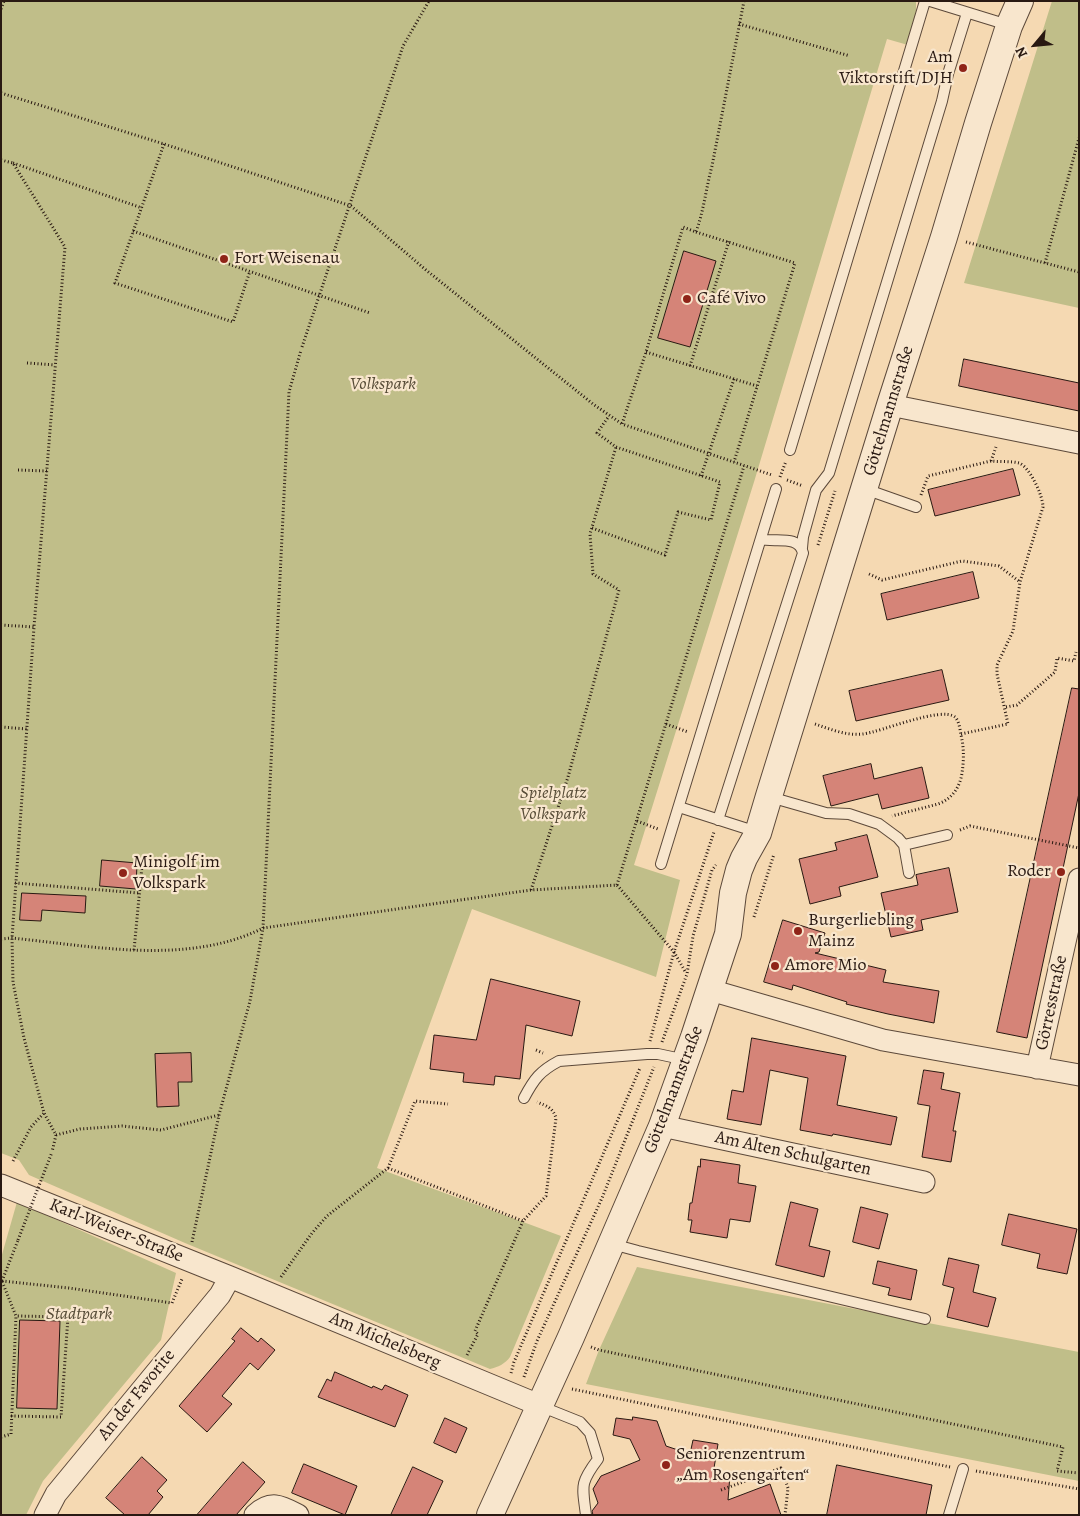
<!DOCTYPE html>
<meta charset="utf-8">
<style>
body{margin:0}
#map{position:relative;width:1080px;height:1516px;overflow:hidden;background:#f5d9b2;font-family:Alegreya,serif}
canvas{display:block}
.frame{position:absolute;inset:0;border:2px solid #291912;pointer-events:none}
.north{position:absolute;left:1010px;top:20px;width:50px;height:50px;-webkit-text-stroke:4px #f8e6cd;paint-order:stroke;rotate:242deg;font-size:14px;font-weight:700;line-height:20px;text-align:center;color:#291912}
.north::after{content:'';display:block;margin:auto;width:18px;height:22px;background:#291912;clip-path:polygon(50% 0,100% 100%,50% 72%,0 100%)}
</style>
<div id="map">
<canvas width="1080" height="1516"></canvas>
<div class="frame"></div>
<div class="north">N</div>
</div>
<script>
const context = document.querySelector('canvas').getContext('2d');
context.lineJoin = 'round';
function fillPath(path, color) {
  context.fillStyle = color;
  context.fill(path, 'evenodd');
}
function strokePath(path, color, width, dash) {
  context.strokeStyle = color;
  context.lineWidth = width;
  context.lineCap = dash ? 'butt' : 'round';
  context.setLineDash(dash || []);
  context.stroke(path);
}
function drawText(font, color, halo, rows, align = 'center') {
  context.font = font + ' Alegreya,serif';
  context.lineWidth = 4.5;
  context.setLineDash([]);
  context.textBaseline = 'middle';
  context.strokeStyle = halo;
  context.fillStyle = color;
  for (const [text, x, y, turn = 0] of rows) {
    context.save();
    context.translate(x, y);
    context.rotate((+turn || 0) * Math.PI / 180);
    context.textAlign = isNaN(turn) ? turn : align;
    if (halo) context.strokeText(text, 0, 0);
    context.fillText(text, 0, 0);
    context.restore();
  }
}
fillPath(new Path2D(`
 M1,1h915v10l-8,34 -21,-6 -133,443 -120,383 46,15 -24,97 -184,-68 -95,259 184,68 -51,121c-5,7 -12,10 -20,12l-305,-126 -156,-68 -10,-15 -18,-7z
 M1052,1h27v307l-115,-25z
 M17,1202l159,71 -15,67 -118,141 -17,34h-25v-257z
 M637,1267l442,85v129l-493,-97 13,-34z`), '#c0be89');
const building = new Path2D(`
 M684,251l32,10 -26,86 -32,-9z
 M964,359l115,24v28l-120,-25z
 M1013,469l7,26 -85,21 -7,-26z
 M973,572l6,26 -92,22 -6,-26z
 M942,670l7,30 -93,21 -7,-30z
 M1072,688l7,1v104l-52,245 -30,-6z
 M871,764l3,15 48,-12 7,31 -47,11 -4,-15 -47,12 -8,-30z
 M867,835l11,42 -39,10 2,9 -31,8 -11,-45 38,-9 -2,-7z
 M102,860l35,3 -1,26 -36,-3z
 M949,868l9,44 -37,8 2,10 -32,7 -10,-44 37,-8 -2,-10z
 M22,893l64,3 -1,17 -43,-3 -1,11 -21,-1z
 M783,920l42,13 -6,19 -4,1 71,17 -3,12 56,9 -5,32 -46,-9 -42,-10 1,-2 -54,-17 -1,5 -28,-8z
 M491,979l89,22 -8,35 -46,-11 -6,54 -25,-3 -1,9 -31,-3 1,-9 -34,-4 4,-34 42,5z
 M752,1038l94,18 -9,49 60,12 -6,28 -58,-11 -1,2 -32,-6 8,-52 -38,-8 -9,55 -34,-6 5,-29 11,2z
 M191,1053l1,29h-14l1,24 -22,1 -2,-53z
 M924,1070l20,3 -3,16 19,4 -7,38h3l-5,31 -29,-5 8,-51 -12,-2z
 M701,1159l39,6 -2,18 18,3 -6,36 -20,-3 -3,19 -37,-6 2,-12h-4l2,-17h2l6,-37 2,1z
 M791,1202l27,7 -9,37 21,5 -6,26 -48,-12z
 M861,1207l27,7 -9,35 -26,-7z
 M1009,1214l68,15 -10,45 -30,-6 3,-14 -38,-9z
 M949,1258l30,7 -6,27 23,6 -8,29 -41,-10 7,-29 -11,-3z
 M878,1261l39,9 -6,30 -23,-5 2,-7 -17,-4z
 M20,1320l40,1 -3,88 -40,-1z
 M241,1328l17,14 3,-4 14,12 -17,20 -8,-7 -28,33 10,8 -25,28 -28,-26 56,-65 -3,-2z
 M335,1372l37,16 1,-2 9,4 3,-5 23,10 -13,32 -77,-30 9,-18 4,2z
 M633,1417l24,4 9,25 24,8 3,-14 25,4 -5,30 17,1 -2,25 42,-16 11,31h-188l-1,-4 6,-8 -5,-14 8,-13 39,-16 -10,-21 -17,-4 3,-17 16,2z
 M445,1418l22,10 -11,25 -22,-10z
 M142,1457l25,23 -10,11 6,6 -15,18h-23l-19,-17z
 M243,1462l22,20 -29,33h-39z
 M304,1464l53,22 -12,29 -53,-22z
 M837,1465l95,20 -6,30h-99z
 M413,1467l30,14 -16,34h-36z`);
fillPath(building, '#d58478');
strokePath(building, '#291912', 1);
const service = new Path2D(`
 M930,1l78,24
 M790,450l135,-449
 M865,489l51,18
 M802,548l1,-11 13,-47 13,-17 113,-372 6,-27 19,-61
 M770,797l56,16 23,1 30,10 19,14 6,7 43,-10
 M679,807l78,25
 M718,820l85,-267c-4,-19 -29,-10 -42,-14
 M904,845l5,28
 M661,864l115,-375
 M524,1098c10,-19 16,-27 35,-37l88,-7h11l28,6
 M612,1244l26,7 287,68
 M540,1406l40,16 10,11 8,26c-18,24 -16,26 -12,56
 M949,1515l14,-46`);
const minor = new Path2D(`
 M890,405l189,38
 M710,990l173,50 196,35
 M1037,1068l42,-189
 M662,1126l262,56
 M1,1185l229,92 309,128
 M45,1515l11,-21 164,-199 10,-18
 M255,1515c16,-15 26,-9 43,0`);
const tertiary = new Path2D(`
 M490,1515l81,-178 91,-211 32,-89 34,-103 5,-41 6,-23 5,-12 14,-25 11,-37 121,-391 54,-168 34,-114 31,-97 11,-25`);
strokePath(service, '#5c493a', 12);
strokePath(minor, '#5c493a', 23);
strokePath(tertiary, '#5c493a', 28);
strokePath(new Path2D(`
 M744,1l-32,165c-6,22 -8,44 -16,66l-13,-5 -37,125 -24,72 150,51
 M1,9l3,-8
 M739,24l111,32
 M1,93l163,51 187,62 75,64 167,134 29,20
 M164,144l-49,139 118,39 17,-51
 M1,160l12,3 52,84 -31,380 -22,311 1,44 11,56 20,75 12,22 -4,17
 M13,163l129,45
 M133,231l237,82
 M696,232l99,31 -61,199
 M966,242l113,30
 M1045,263l34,-125
 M302,347l101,-301 26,-45
 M646,352l111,34
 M27,363l28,2
 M690,366l39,-125
 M18,470l29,1
 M701,476l33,-97
 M780,477l6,-16
 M787,480l16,6
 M921,495l7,-19 63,-15
 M592,528l73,27 13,-43 33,8 9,-38 -104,-35 -19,-14 12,-17
 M818,545l17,-54
 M869,574l13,6 80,-19 37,5 21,16
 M1,625l33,2
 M1006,707l11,-2 38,-33 2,-14 17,3 2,-9
 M666,724l22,8
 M815,724c15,5 31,12 48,10 18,-2 78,-28 92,-17 4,4 5,12 6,18 3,12 3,25 1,38 -2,14 -10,26 -24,31l-46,12
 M1,727l26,2
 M961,734l47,-10 -11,-50v-9l16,-34 7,-49 23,-75c0,-11 -13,-40 -24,-44 -8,-2 -19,-1 -28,-2l5,-14
 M637,821l21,8
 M960,830l10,-4 109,22
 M15,883l124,10
 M617,885l127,-419
 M531,890l37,-113 51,-187 -26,-16 -3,-40 26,-87
 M754,917l20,-63
 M1,939l11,-1c80,8 176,28 251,-10l268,-38 86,-5 57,67 12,21
 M134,950l8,-84
 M650,1041l24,-89 40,-120
 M662,1042l25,-68 6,-38 19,-66 4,-5
 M536,1050l7,3
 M56,1135l24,-6 42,-3 39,4 58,-15
 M13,1161l18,-34 13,-14
 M388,1168l135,53 23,-25 10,-78c-3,-10 -9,-12 -19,-16
 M192,1242l27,-127 31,-114 13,-73 26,-536 12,-42
 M281,1277l31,-44 15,-17 61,-48 27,-67 33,3
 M2,1281l67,7 103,15 10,-24
 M2,1281l16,-41
 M591,1347l8,3 464,97 -6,24 22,2
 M467,1355l11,-21 -3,-3 48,-110
 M511,1373l3,-11 126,-294
 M524,1377l13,-36 65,-143 52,-131
 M572,1389l378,78
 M11,1416l50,1 7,-100 -52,-1
 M1,1437l10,-3 5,-118 -14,-35
 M976,1471l103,18
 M721,1490l60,-22 7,20 -3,27`), '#291912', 3, [1, 2.5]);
strokePath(service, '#f8e6cd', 10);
strokePath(minor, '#f8e6cd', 21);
strokePath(tertiary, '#f8e6cd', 26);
strokePath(new Path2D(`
 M18,1240l34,-88`), '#291912', 3, [1, 2.5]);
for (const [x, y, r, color] of [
 [963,68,5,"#8f2418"],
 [224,259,5,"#8f2418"],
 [687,299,5,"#8f2418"],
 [1061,872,5,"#8f2418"],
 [123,873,5,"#8f2418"],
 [798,931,5,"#8f2418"],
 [775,966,5,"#8f2418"],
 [666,1465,5,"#8f2418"]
]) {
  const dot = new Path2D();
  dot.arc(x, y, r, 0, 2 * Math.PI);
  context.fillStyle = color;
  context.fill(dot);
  strokePath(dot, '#f8e6cd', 2);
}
drawText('18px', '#291912', '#f8e6cd', [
 ["Am",953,58,"right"],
 ["Viktorstift/DJH",953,79,"right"],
 ["Fort Weisenau",234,259],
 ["Café Vivo",697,299],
 ["Minigolf im",133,863],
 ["Volkspark",133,884],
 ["Roder",1051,872,"right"],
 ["Burgerliebling",808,921],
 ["Mainz",808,942],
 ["Amore Mio",785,966],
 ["Seniorenzentrum",676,1455],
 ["„Am Rosengarten“",676,1476]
], 'left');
drawText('italic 18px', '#564b36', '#f8e6cd', [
 ["Volkspark",383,385],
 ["Spielplatz",553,794],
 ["Volkspark",553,815],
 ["Stadtpark",79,1315]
]);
drawText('18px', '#291912', '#f8e6cd', [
 ["Göttelmannstraße",889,411,-73],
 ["Görresstraße",1052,1003,-78],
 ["Göttelmannstraße",674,1090,-69],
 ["Am Alten Schulgarten",793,1154,12],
 ["Karl-Weiser-Straße",116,1231,22],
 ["Am Michelsberg",385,1341,23],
 ["An der Favorite",137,1395,-51]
]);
</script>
